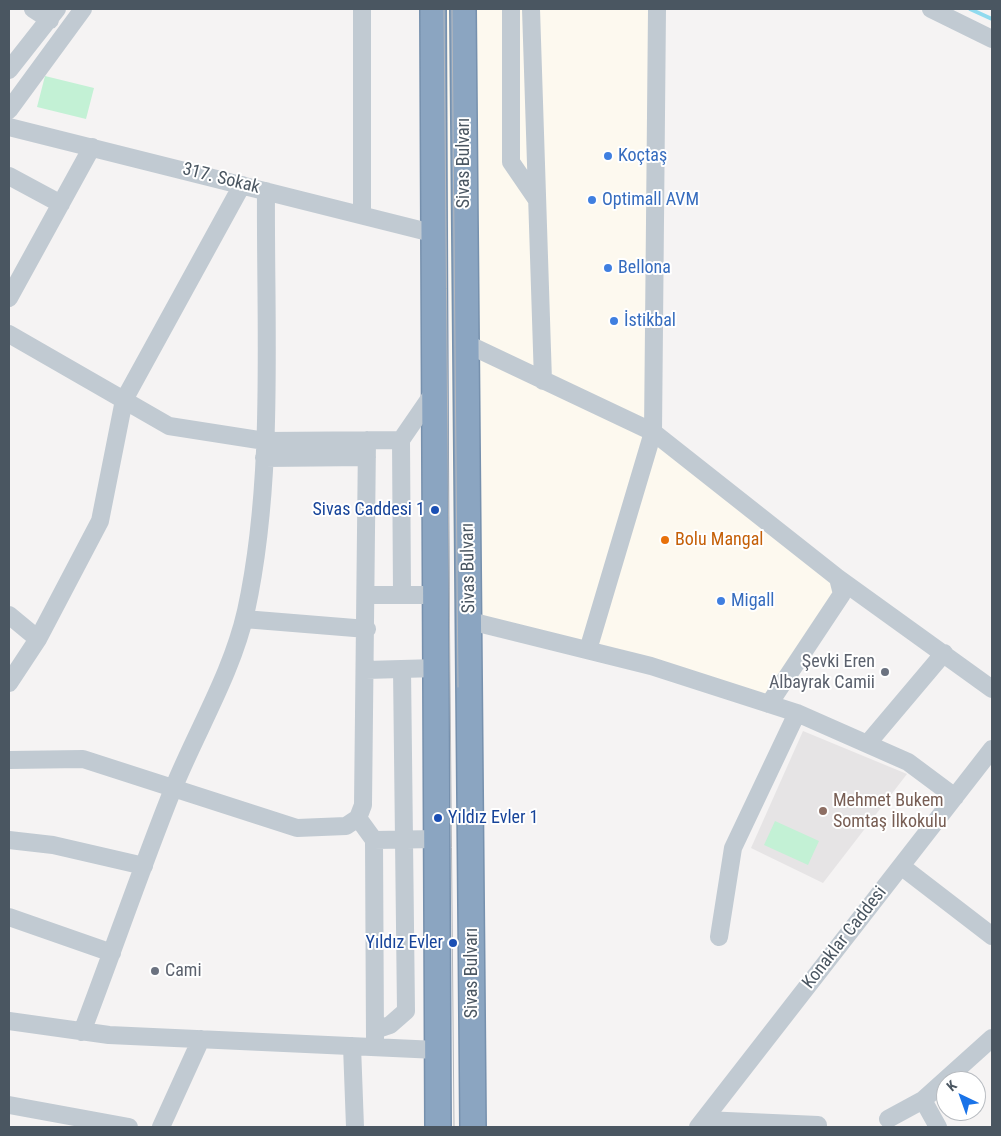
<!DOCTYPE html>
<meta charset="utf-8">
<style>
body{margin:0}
#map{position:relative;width:1001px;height:1136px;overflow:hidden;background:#f5f3f3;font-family:"Roboto Condensed",sans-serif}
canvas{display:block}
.frame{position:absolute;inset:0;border:10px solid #4a5661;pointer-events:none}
.north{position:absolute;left:936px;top:1071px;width:50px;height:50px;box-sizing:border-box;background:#fff;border:1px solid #b7bbc0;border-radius:50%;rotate:318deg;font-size:14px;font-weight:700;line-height:20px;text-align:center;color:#4a5661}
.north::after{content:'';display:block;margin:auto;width:18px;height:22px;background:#1a73e8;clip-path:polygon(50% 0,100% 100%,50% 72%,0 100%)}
</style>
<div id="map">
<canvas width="1001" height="1136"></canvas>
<div class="frame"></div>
<div class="north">K</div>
</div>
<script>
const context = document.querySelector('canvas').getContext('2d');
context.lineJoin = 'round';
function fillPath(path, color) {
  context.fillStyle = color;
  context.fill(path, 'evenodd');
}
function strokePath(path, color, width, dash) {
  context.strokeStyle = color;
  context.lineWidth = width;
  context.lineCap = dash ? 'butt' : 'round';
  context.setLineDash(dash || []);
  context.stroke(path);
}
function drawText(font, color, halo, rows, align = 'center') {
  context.font = font + ' "Roboto Condensed",sans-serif';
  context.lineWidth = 4;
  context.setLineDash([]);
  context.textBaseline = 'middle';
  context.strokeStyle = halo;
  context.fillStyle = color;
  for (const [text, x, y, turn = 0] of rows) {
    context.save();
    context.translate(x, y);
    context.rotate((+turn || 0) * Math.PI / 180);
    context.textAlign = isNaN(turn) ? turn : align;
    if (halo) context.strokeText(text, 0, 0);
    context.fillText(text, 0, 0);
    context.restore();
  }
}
fillPath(new Path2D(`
 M446,9h211l-3,421 193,157 -79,115 -314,-94z`), '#fdf9ef');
fillPath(new Path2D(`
 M803,731l104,43 -84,109 -72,-35z`), '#e6e4e5');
fillPath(new Path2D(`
 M45,76l49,12 -8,31 -49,-12z
 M775,821l44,20 -11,24 -44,-20z`), '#c3f1d5');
strokePath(new Path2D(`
 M970,9l22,10`), '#90daee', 4);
const highway = new Path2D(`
 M433,9l5,1118
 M463,9l10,1118`);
strokePath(highway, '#7690ad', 28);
strokePath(new Path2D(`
 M33,9l17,11
 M362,9v206
 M511,9v153l26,38
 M531,9l12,372
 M931,9l61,30
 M9,70l48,-61
 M9,110l74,-101
 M9,127l423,106
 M9,176l52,28
 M9,298l83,-151
 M9,334l160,92 96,15 136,-1
 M465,343l188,89 185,146 4,16 -73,110
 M264,458l103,-1
 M838,578l154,111
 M367,595h69
 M402,595l-1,-155 33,-48
 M9,615l29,24
 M244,619l123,10
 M470,621l181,45 146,47 111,49 47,35
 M588,650l65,-218 4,-423
 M366,670l71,-2
 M9,683l29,-44 62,-118 24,-121 118,-215
 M868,743l76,-90
 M9,760l74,-1 214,69 49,-2 12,-8 5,-13 4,-365
 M358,818l16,22 1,200
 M9,840l44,5 91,21
 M374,840l64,-1
 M901,866l91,70
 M9,917l103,36
 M719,937l14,-89 64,-135
 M9,1021l100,14 328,15
 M375,1030l15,-5 16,-14 -4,-342
 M82,1032c31,-81 59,-163 91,-243 24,-59 59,-116 73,-178 29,-133 19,-284 20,-420
 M352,1046l3,81
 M923,1100l15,27
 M9,1105l120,22
 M888,1119l35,-19 69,-62
 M704,1120l114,5
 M161,1127l40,-88
 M698,1127l294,-378`), '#c1cad2', 18);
strokePath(highway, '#8ba5c1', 25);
strokePath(new Path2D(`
 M444,9l10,1118
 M452,9l6,678`), '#b5b8bd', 1);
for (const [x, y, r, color] of [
 [608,156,5,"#3f7fe0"],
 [592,200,5,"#3f7fe0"],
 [608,268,5,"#3f7fe0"],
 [614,321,5,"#3f7fe0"],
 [435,510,5,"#1a4fb4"],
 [665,540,5,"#e8710a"],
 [721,601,5,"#3f7fe0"],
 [885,672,5,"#6b7280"],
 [823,811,5,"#8d6e63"],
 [438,818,5,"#1a4fb4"],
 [453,943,5,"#1a4fb4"],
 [155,971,5,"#6b7280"]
]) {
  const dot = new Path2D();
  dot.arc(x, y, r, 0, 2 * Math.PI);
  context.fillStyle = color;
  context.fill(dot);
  strokePath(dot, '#fff', 2);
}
drawText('18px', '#366cbe', '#fff', [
 ["Koçtaş",618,156],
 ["Optimall AVM",602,200],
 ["Bellona",618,268],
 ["İstikbal",624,321],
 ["Migall",731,601]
], 'left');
drawText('18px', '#4a5661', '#fff', [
 ["Sivas Bulvarı",464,163,-90],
 ["317. Sokak",221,179,14],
 ["Sivas Bulvarı",469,568,-91],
 ["Konaklar Caddesi",845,938,-52],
 ["Sivas Bulvarı",472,973,-90]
]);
drawText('18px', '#164399', '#fff', [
 ["Sivas Caddesi 1",425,510],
 ["Yıldız Evler 1",448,818,"left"],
 ["Yıldız Evler",443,943]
], 'right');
drawText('18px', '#c56008', '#fff', [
 ["Bolu Mangal",675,540]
], 'left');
drawText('18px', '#5b616d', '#fff', [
 ["Şevki Eren",875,662],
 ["Albayrak Camii",875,683],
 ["Cami",165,971,"left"]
], 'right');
drawText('18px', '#785e54', '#fff', [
 ["Mehmet Bukem",833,801],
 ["Somtaş İlkokulu",833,822]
], 'left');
</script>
